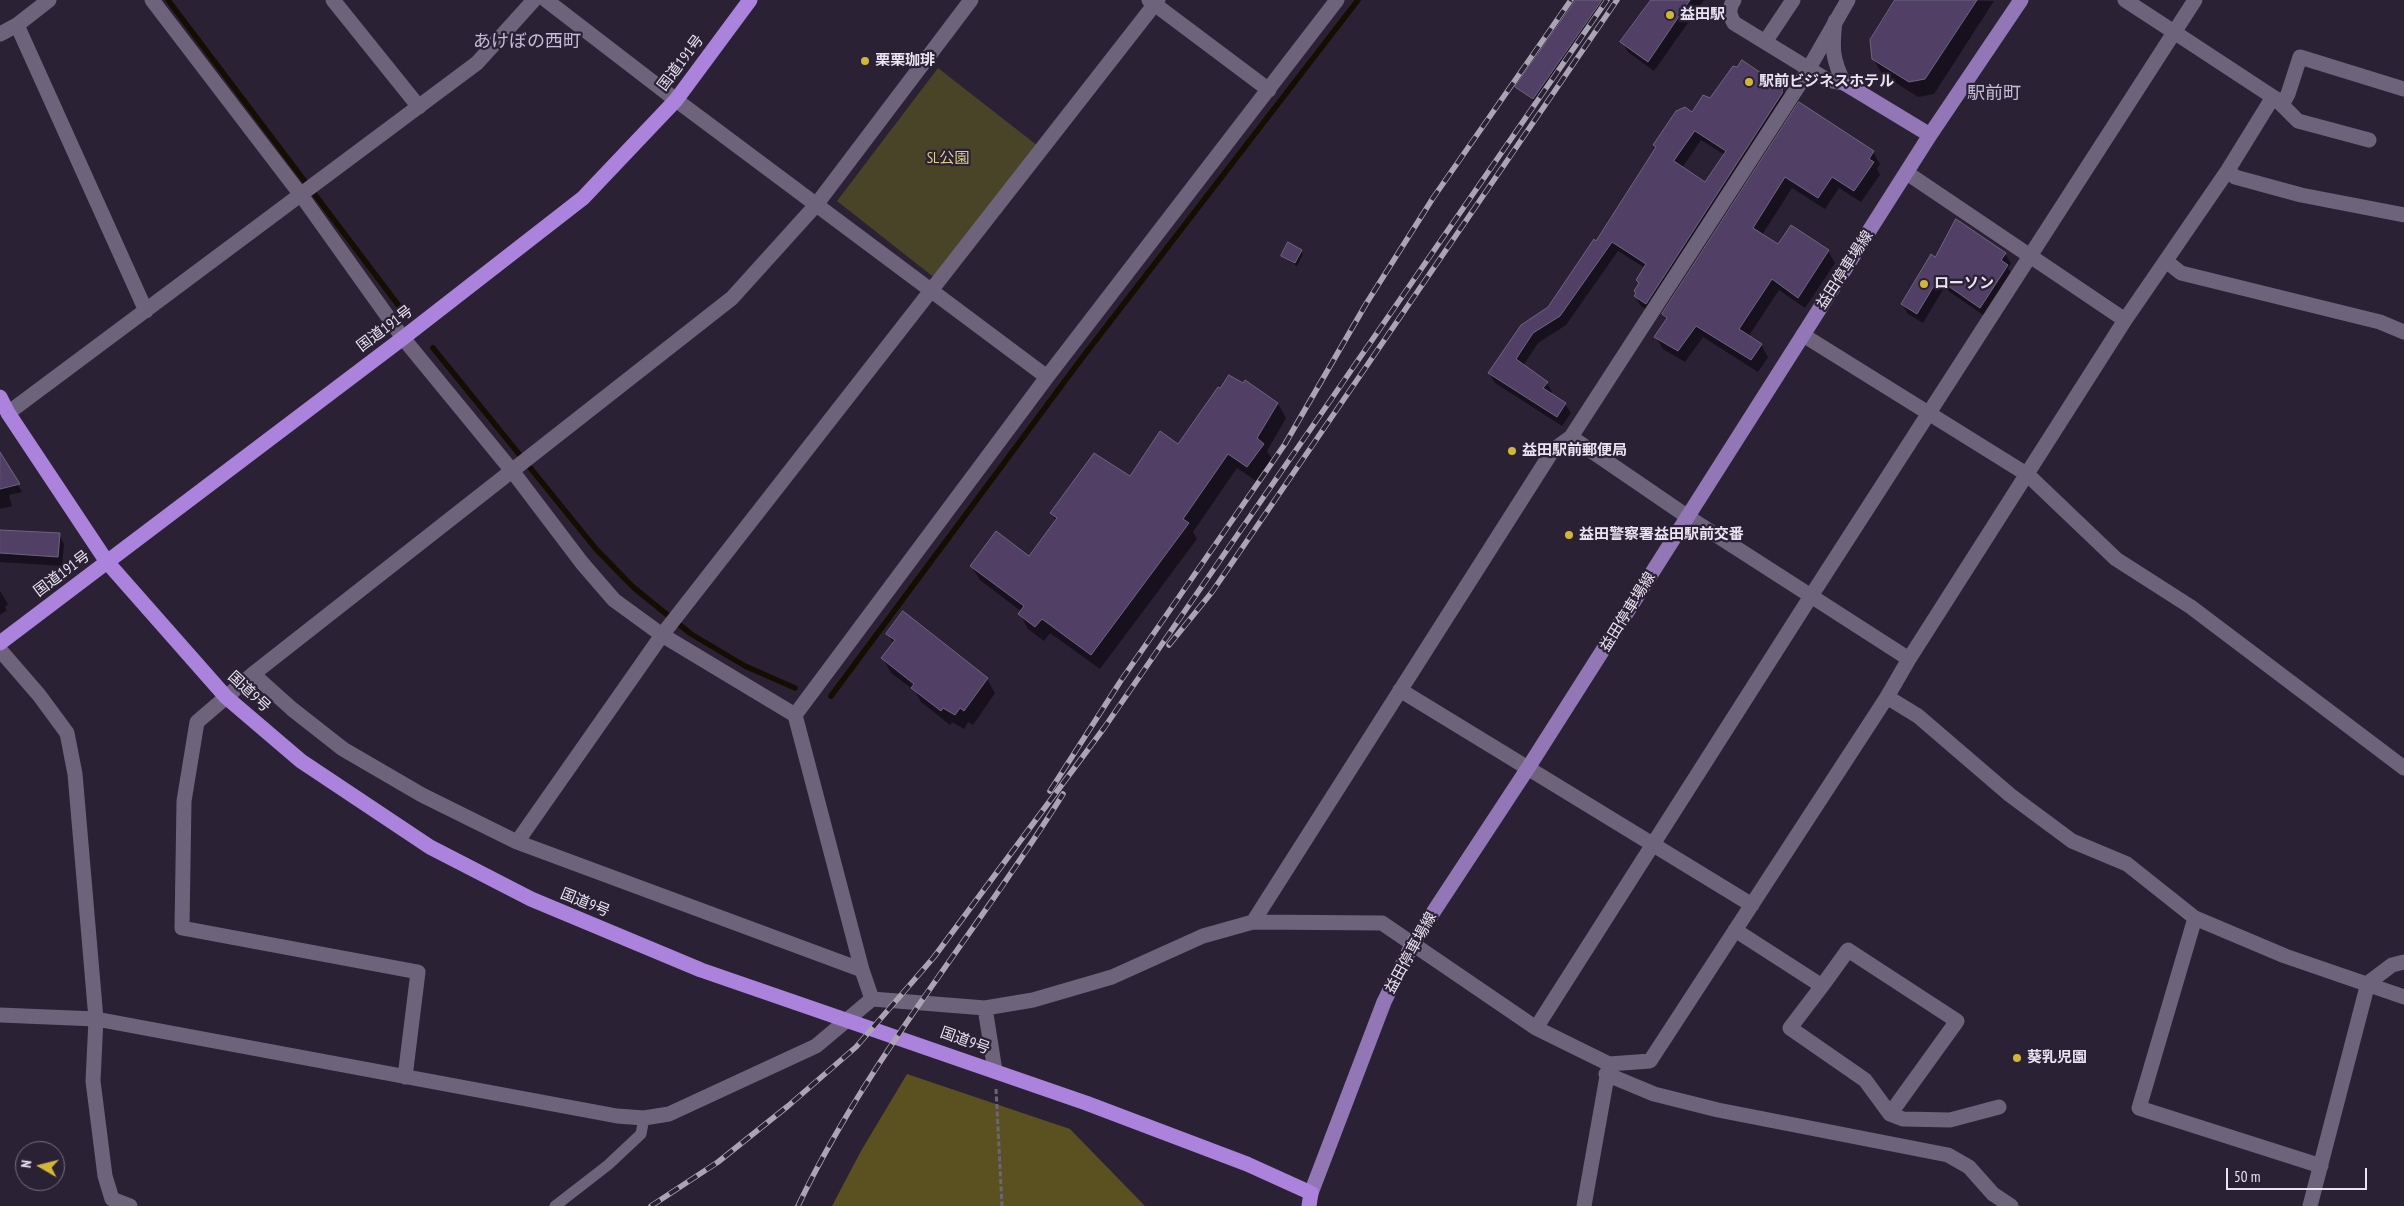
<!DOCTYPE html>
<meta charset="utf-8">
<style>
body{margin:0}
#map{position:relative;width:2404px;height:1206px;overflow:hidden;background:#2a2135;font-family:"PT Sans Narrow",sans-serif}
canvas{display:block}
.north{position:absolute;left:15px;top:1141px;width:50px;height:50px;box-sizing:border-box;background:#2a2135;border:1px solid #776f81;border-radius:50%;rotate:278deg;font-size:14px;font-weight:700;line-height:20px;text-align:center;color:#eae4f2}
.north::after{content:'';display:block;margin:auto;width:18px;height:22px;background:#d0b736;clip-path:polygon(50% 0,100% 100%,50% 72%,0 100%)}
.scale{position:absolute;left:2226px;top:1168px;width:141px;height:22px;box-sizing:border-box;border:2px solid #eae4f2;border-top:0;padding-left:6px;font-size:15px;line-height:18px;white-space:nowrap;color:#eae4f2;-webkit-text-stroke:4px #2a2135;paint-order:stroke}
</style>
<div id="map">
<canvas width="2404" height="1206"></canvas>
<div class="north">N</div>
<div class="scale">50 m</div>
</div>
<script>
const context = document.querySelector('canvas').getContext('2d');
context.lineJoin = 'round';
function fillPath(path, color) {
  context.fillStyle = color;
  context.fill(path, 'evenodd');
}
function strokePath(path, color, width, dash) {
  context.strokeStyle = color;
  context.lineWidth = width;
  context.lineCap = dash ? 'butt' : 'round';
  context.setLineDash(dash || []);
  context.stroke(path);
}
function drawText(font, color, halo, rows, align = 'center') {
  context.font = font + ' "PT Sans Narrow","Noto Sans JP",sans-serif';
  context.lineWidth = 4.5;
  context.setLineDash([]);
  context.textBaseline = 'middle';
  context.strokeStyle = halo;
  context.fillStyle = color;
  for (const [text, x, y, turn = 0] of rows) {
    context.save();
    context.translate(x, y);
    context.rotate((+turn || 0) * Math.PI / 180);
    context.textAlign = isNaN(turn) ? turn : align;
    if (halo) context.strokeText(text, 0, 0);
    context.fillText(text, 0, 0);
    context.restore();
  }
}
fillPath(new Path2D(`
 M938,68l100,78 -102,133 -99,-78z`), '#494328');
fillPath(new Path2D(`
 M907,1074l163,55 75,77h-313l29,-55z`), '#5a5020');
fillPath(new Path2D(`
 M1577,0h28l-70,102 -18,-15z
 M1652,0h52l-50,71 -26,-19 -6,-10z
 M1897,0l97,1 -60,93 -16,3 -36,-23 -9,-16z
 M1783,89l5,9 -137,215 -10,-7 -6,-10 5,-11 -3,-5 8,-12 -27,-17 -52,74 -28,18 -15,23 24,17 5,9 -1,3 14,9 6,9 -9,13 -67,-43 -6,-10 60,-65 48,-65 59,-94 -2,-4 56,-45zM1701,140l24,15 -19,29 -24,-16z
 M1800,104l73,48 7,12 -3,5 3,6 -19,27 -22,-14 -14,21 -33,-21 -30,47 17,11 49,5 7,12 -30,45 -26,-18 -31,47 13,8 7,12 -10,15 -55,-35 -18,25 -22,-13 -7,-12 11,-16 -4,-6z
 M1301,251l2,3 -6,12 -15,-10z
 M2005,254l6,9 -3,5 5,8 -27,41 -42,-29 -21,35 -15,-9 -6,-10 33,-45z
 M1278,404l8,14 -19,33 5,8 -16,22 -19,-13 -44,64 4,7 -97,130 -50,-36 -6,8 -16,-12 -8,-15 2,-2 -42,-32 -9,-14 58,-9 27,-36 -4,-8 79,-35 48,-32z
 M0,453l22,39 -13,3 3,11 -12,3z
 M0,531l59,4 5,9 -2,22 -62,-4z
 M0,591l8,13 -3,3 2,3 -7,5z
 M888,634l99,45 8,14 -22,32 -5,-3 -4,7 -12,-7 -2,3 -29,-23 -6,-11 -24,-18 -8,-15 11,-14z`), '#0007');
strokePath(new Path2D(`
 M168,0l231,306
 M433,348l163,201 37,38 58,47 54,32 50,22
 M831,696l248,-334 279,-362`), '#130e00', 5.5);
const building = new Path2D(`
 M1576,0h26l-69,99 -18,-12z
 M1651,0h39l-42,62 -28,-20z
 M1895,0h82l-52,79 -16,3 -37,-23 -2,-19z
 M1742,60l41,28 -1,3 1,1 -137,212 -12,-8 2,-3 -2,-2 5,-8 -3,-3 10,-16 -34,-22 -52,74 -27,17 -17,26 32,23 -5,6 23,15 -9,14 -69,-44 33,-48 27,-18 46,-68 2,2 60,-94 -3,-2 23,-34 9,-4 7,5 11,-17 7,3 23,-32 4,1zM1695,131l31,20 -21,31 -31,-21z
 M1799,102l75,49 -5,8 5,3 -20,29 -22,-14 -14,21 -33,-21 -32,51 25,16 13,-19 38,25 -31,48 -26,-19 -33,50 23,15 -11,16 -55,-34 -18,25 -24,-14 13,-19 -5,-4z
 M1956,219l50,34 -5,7 7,5 -28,43 -42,-29 -21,35 -16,-10 30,-50 4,3z
 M1288,242l14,8 -7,13 -14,-7z
 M1229,375l14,8 2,-3 33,23 -21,35 7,6 -17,23 -19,-13 -45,65 6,4 -98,132 -49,-36 -7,8 -17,-13 6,-8 -54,-40 26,-35 33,25 28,-38 -7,-5 44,-60 36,23 30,-45 18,13 40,-57 2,1z
 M0,452l20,32 -20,5z
 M0,530l60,3 -2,24 -58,-4z
 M903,611l85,67 -24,33 -4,-3 -5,7 -12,-7 -2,3 -30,-23 3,-4 -33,-26 14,-18 -9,-6z`);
fillPath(building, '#513f66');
strokePath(building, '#6f657d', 1);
strokePath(new Path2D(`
 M996,1089l6,117`), '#6d6577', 3, [5, 2.5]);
strokePath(new Path2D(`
 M555,1206l53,-41 33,-31 3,-16`), '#6d637a', 11);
strokePath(new Path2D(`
 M152,0l149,195 102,143 110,134 69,91 32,37 48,35 133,80 67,255 10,29 113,9 48,-8 79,-23 91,-41 50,-14 129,1 154,105 73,36 41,-3 237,-364 22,-38 216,-339 103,-150 45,-73 -99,-65
 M333,0l86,107
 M546,0l130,100 371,277
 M1149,0l120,90
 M1734,0c-6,9 -5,14 0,23l93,57 17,3
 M17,25l129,286
 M0,34l17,-9 32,-25
 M1765,42l28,-42
 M2275,98l23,23 71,19
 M2282,105l6,-11 12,-37 104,32
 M2228,170l7,7 66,18 103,20
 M1907,173l218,147
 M2166,261l15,12 199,49 24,10
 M1803,335l225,140 88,84 75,48 213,161
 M8,413l469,-350 57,-63
 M1571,437l117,80 221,142
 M0,650l39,45 28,38 8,41 21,245 -3,62 12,95 7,23 18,7
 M253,674l39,35 51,40 79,46 95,47 345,128
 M1400,690l352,215
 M1887,697l31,19 92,79 62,46 55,23 68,54 90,38 119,41
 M795,715l252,-338 290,-377
 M517,842l145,-207 496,-635
 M2195,918l-56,190 182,58
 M1253,922l300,-472 18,-13 230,-355 47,-82
 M1735,930l87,56 26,-36 109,71 -67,93
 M1822,986l-32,42 75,52 25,34 13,5 47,1 49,-13
 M985,1008l10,63
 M0,1015l96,4 521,97 27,2 25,-4 147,-68 56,-47
 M1536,1028l275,-432 384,-596
 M1606,1074l48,20 64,16 230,45 21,12 24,27 18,12
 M405,1077l13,-105 -236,-44 2,-127 13,-79 56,-48 479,-376 84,-93 155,-205
 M1584,1206l25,-141
 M2310,1206l58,-223 24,-18 12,-3`), '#6d637a', 15);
strokePath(new Path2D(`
 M2125,0l49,32
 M1835,21c-3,28 -3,37 9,62`), '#6d637a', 15);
strokePath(new Path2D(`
 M1844,83l86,52
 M1311,1193l73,-191 29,-59 115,-175 402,-633 91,-135`), '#9276b5', 15);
strokePath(new Path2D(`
 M0,397l8,16 99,149 119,135 75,64 129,86 101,52 170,71 385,133 161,61 64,29 -2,13
 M0,643l403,-305 180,-140 93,-98 74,-100`), '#ab82dc', 15);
const rail = new Path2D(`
 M1169,645l43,-53 405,-592
 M1050,791l70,-109 165,-238 81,-140 67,-106 138,-198
 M651,1206l67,-44 70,-56 68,-59 78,-90 170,-229 503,-728
 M798,1206c70,-148 179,-273 265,-412`);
strokePath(rail, '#aba4b4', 5.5);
strokePath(rail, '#2a2135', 4, [11]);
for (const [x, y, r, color] of [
 [1670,15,5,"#d0b736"],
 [865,61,5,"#d0b736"],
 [1749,82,5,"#d0b736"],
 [1924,284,5,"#d0b736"],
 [1512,451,5,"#d0b736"],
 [1569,535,5,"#d0b736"],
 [2017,1058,5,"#d0b736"]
]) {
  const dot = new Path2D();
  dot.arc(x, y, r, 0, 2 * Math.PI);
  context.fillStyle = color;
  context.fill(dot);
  strokePath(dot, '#2a2135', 2);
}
drawText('bold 15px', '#eae4f2', '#2a2135', [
 ["益田駅",1680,15],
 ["栗栗珈琲",875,61],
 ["駅前ビジネスホテル",1759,82],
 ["ローソン",1934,284],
 ["益田駅前郵便局",1522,451],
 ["益田警察署益田駅前交番",1579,535],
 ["葵乳児園",2027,1058]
], 'left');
drawText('15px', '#eae4f2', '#2a2135', [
 ["国道191号",681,63,-53],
 ["益田停車場線",1845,270,-57],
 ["国道191号",385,329,-37],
 ["国道191号",62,574,-37],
 ["益田停車場線",1628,612,-58],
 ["国道9号",249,692,43],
 ["国道9号",585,903,22],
 ["益田停車場線",1411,953,-61],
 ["国道9号",965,1041,20]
]);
drawText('15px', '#e0d084', '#2a2135', [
 ["SL公園",948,159]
]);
drawText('18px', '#c6bcd6', '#2a2135', [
 ["あけぼの西町",527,42],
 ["駅前町",1994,94]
]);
</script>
